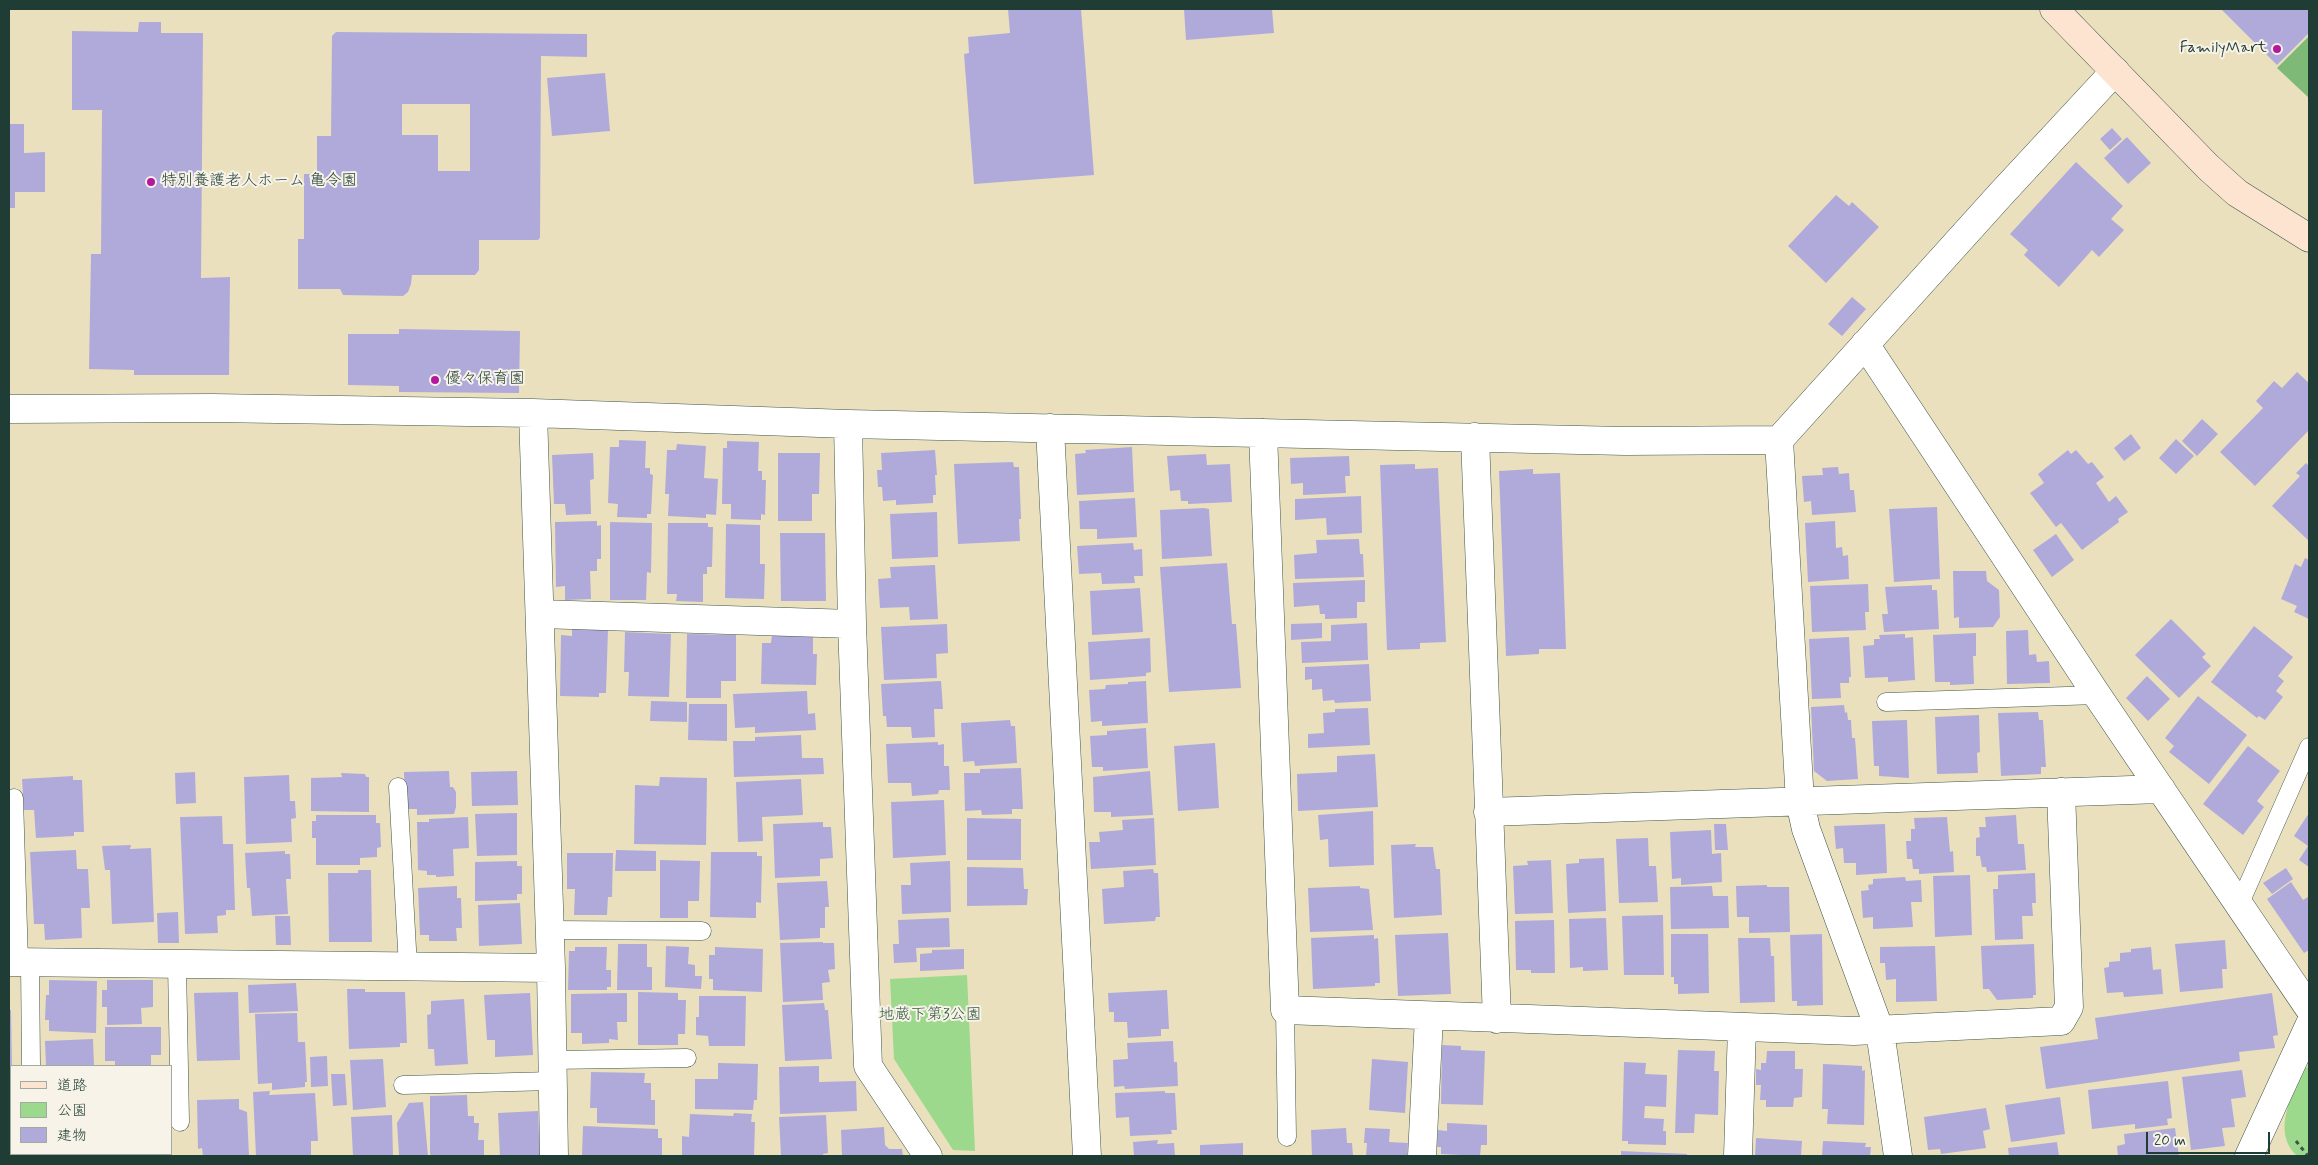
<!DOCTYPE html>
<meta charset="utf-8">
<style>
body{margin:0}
#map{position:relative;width:2318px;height:1165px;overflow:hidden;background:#eae0bd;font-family:Mynerve,"Klee One",sans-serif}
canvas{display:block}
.frame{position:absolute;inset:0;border:10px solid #1f3d34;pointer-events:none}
.legend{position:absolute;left:10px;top:1065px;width:162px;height:90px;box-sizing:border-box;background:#f7f3e8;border:1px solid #a1aaa0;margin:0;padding:6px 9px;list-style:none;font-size:15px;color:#1f3d34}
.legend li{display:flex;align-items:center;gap:10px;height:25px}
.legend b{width:25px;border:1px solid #a1aaa0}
.scale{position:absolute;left:2146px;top:1132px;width:124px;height:22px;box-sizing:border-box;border:2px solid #1f3d34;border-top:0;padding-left:6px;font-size:15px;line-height:18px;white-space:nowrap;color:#1f3d34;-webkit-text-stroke:4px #f7f3e8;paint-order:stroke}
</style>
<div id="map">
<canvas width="2318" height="1165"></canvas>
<div class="frame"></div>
<ul class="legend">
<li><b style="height:6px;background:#fde4d0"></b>道路</li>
<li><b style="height:14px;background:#9dd98d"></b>公園</li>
<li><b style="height:14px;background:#b0aadb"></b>建物</li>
</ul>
<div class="scale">20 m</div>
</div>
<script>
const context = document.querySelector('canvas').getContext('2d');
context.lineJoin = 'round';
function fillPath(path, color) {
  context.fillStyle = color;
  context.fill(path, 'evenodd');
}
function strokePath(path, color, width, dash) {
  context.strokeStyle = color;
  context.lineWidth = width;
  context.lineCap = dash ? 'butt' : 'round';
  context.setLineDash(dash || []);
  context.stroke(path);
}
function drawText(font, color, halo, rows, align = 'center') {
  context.font = font + ' Mynerve,"Klee One",sans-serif';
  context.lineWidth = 4;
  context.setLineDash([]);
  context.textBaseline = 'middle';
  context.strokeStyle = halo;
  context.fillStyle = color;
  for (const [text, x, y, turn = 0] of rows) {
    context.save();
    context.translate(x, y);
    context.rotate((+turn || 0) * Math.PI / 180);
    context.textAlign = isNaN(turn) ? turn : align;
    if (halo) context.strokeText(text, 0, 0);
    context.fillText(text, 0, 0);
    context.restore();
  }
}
fillPath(new Path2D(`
 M967,975l8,176 -22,-1 -59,-91 -4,-80z
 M2309,1067v89h-12c-26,-24 -5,-61 7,-88z`), '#9dd98d');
fillPath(new Path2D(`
 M2309,36v62l-32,-30z`), '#7eb978');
fillPath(new Path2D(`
 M1008,9h73l13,166 -120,9 -10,-130 5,-1 -1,-16 42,-4z
 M1184,9h88l2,24 -88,7z
 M2221,9h88v24l-32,32z
 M139,22h22v11h42l-2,245 29,-1 -1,98h-95v-5l-45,-1 2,-115h10l1,-144h-30v-79l66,1z
 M336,32l251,2v23l-46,-1 -1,182 -2,2h-59v30l-4,5h-63l-1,9 -3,8 -5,4 -60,-1 -3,-6h-42v-50h6v-65h13v-38h14l1,-100zM402,104h68v67h-32v-36h-36z
 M605,73l5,58 -58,5 -5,-58z
 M9,124h15v29l21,-1v40h-30v16h-6z
 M2112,128l10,11 -12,11 -10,-11z
 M2127,137l24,26 -23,21 -24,-26z
 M2076,162l47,44 -12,13 13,11 -25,27 -7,-7 -33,37 -35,-32 4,-5 -18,-16z
 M1836,195l13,11 3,-4 27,25 -53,56 -38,-37z
 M1852,297l14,12 -24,27 -14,-12z
 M399,329l121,2 -1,62 -120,-1v-6l-51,-1v-51h51z
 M2297,372l12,11v47l-54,56 -35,-34 43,-44 -7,-7 18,-20 8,7z
 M2202,419l16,15 -21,22 -15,-15z
 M2131,434l10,14 -17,13 -10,-13z
 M2176,439l18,17 -18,18 -17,-16z
 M619,440l27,1 -1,27h5v6l3,1 -2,39h-4v4l-30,-1 1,-13 -10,-1 2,-56h9z
 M727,441l32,1 -1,29h4v9h4l-1,35 -4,-1v6l-30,-1v-15h-9l1,-56h4z
 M677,444l29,2 -2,32 14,1 -2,36 -10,-1v4l-38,-2 1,-22h-4l2,-44h9z
 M1132,447l2,45 -57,3 -2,-41 11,-1 -1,-3z
 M935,450l2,25h-2l1,20h-3v8l-37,2v-5l-13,1 -1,-14h-4l-1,-17h5l-1,-17z
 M2068,450l3,4 5,-4 12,14 4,-2 12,15 -8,6 13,19 7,-6 12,16 -10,7 1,3 -37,28 -21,-27 -5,4 -26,-34 14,-10 -6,-9z
 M593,453l1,26 -4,1 1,34 -25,1 -1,-11h-11l-2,-49z
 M778,453h42l-1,41h-7v27h-34z
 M1206,454l1,11 23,-1 2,38 -44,2v-3h-7l-1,-11 -10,1 -3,-35z
 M1349,456l1,20h-5l1,17 -43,2v-12l-12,1 -1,-26z
 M1013,462l1,5h5l2,52h-2l1,22 -62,3 -4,-80z
 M2306,463l3,3v75l-37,-35 28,-30 -4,-3z
 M1415,464v5l23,-1 8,174 -26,1v6l-33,1 -7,-185z
 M1838,467l1,7 10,-1 1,17h4l2,22 -44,3 -1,-14 -7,1 -2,-26 21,-1 -1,-7z
 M1533,469v5l27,-1 6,176h-27v5l-33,2 -7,-185z
 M1361,496l1,37 -35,2 -1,-17 -31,2v-21z
 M1135,498l2,39 -40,2v-10h-17l-1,-28z
 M1937,507l3,72 -46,3 -5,-73z
 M1204,508l5,1 3,47 -50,3 -2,-49z
 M937,512l1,45 -46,2 -2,-45z
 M597,521v5l4,-1v34h-4v12h-7l1,28 -26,1v-14l-9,1 -1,-65z
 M1835,521l1,27 6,-1 1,9 5,-1 1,24 -41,3 -3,-59z
 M610,522l42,1 -1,50 -4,-1 -1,28h-36z
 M668,523h40v4h5l-1,40h-5v7h-4v28l-27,-1 1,-7h-10z
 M726,524l34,1v39h5l-1,35 -39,-1z
 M780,533h45l1,68h-45z
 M2056,534l18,26 -22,17 -19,-27z
 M1359,539l1,15h3l1,23 -69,2 -1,-24 23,-2 -1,-13z
 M1133,543l1,7 8,-1 1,27h-9l1,7 -33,1 -1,-11 -22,1 -2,-28z
 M2305,558l4,2v59l-15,-7 3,-6 -16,-7 14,-35 6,3z
 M1227,563l5,61h4l5,64 -72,4 -9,-125z
 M935,565l3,54 -28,1 -1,-13 -29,1 -2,-29 13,-1 -1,-11z
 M1953,571h33l1,10 12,9 1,27 -7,10 -34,1v-11l-5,1z
 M1365,580v22h-8v16l-32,1v-5h-5l-1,-9 -25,2 -1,-24z
 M1868,584l1,28h-4l1,18 -54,2 -2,-46z
 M1932,585v5h5l2,39 -55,3 -2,-18h6l-3,-27z
 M1140,588l3,44 -51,3 -2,-44z
 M2171,619l35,35 -4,3 9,9 -32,32 -44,-43z
 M1322,623v15l-31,2v-16z
 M1367,623l1,37 -66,3 -1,-21 30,-1v-16z
 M947,624l1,29 -12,1 1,24 -53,2 -3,-53z
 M2254,626l39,31 -15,19 6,5 -8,10 7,6 -18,23 -6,-4 -2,2 -46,-36z
 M572,628l36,1 -2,64h-7v4l-39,-1 1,-61 11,1z
 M2028,630l1,25 7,-1 1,8 12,-1 1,22 -43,1 -1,-53z
 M625,632l46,2 -2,63 -41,-1 1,-24h-5z
 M1976,633v23h-3l1,28 -24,1v-3h-15l-2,-47z
 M687,634l49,1v46h-15v17h-35z
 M772,634l41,2v18h4l-1,31 -55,-1 1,-41h9z
 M1905,634v4l8,-1 2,43 -27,2v-5l-23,1 -2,-32 11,-1v-6h6l-1,-4z
 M1849,637l2,40h-2v6h-9l1,15 -29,1 -3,-60z
 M1150,638l1,34 -5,1v3l-56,4 -2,-38z
 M1369,664l2,37 -36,2 -1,-3 -11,1 -1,-12 -10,1v-11l-7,1v-13z
 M2147,676l23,23 -22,22 -22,-23z
 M941,681l2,28h-9l1,28 -23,1 -1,-11h-24l-1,-11h-3l-2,-32z
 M1146,681l2,42 -46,3v-5l-11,1 -2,-32 16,-1 1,-4 22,-1v-2z
 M807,691l1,23 7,-1 1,17 -61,3v-6l-20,1 -2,-34z
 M2198,696l49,39 -38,49 -40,-32 5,-6 -9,-8z
 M651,701l36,1v20l-37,-1z
 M689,704h38v37l-39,-1z
 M1844,705l1,8 2,-1 1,8h3l1,18h3l3,41 -31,2 -13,-10 -3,-64z
 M1368,708l2,37 -62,3v-14l16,-1 -1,-20 12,-1v-3z
 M2038,712l1,8h4l3,47h-5v7l-40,2 -3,-63z
 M1979,715l1,37 -3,1 1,20 -41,1 -2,-57z
 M1010,720l1,6h4l2,37 -42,3 -1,-5 -11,1 -2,-39z
 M1907,720l2,58 -30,-2v-10h-5l-2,-45z
 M1146,728l2,40 -45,3v-4h-11l-2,-31 17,-1v-4z
 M801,735l1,23h21l1,16 -90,3 -1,-36h22v-4z
 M938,742v3l6,-1v22h5l1,24h-11l-1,4 -26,2 -1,-13h-23l-2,-39z
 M1215,743l4,65 -41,3 -4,-65z
 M2248,746l32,25 -23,30 7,6 -21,28 -40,-31z
 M1375,754l3,53 -80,4 -1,-37 40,-2v-16z
 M1021,768l2,41h-11v5l-30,1 -1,-5 -16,1 -1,-38h16v-4z
 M449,771l1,16h3l3,5v15l-2,7 -37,1v-6h-12l-1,-37z
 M517,771l1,34 -46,1 -1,-34z
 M1150,771l3,44 -42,2v-5h-17l-1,-35z
 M195,772l1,31 -20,1 -1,-31z
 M341,773l24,1 1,3h3v35l-58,-1v-33l31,-1z
 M289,775l1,26h5l1,17 -5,1 1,23 -46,2 -2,-67z
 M73,776v4h9l2,52h-10v4l-38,2 -2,-28h-10l-2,-31z
 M660,777l47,1 -1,67 -72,-1 1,-59 24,1z
 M801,779l2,36 -41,2 1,24 -25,1 -2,-60z
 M944,800l2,55 -53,3 -2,-56z
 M1373,811l1,54 -45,2 -1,-28 -8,1 -2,-25z
 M517,813v42l-40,1 -2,-42z
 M2309,813v54l-10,-7 9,-14 -14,-10z
 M316,815h60v8h4l1,24 -4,1v9l-17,1v7h-44v-27h-4v-17h4z
 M2016,815l2,29h6l2,26 -39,2 -1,-5h-4l-2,-11h-4v-18l4,-1 -1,-10h7l-1,-10z
 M222,816l1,28h10l2,66h-9v5l-9,1 1,17 -33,1 -5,-117z
 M468,817l1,31 -16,1 1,27 -18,1v-2h-9v-4l-9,-1 -1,-48h12v-3z
 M1947,817l3,35 3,-1 1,21 -35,2v-5h-6l-1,-10h-5l-1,-18h5v-12h4l-1,-11z
 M967,818l54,1v41h-54z
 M1154,818l2,47 -65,4 -2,-27h11l-1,-10 24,-2 -1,-10z
 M823,822v5h8l2,31 -13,1v17l-45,2 -2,-54z
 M1714,824h12l2,26h-13z
 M1885,824l2,49 -31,2v-12h-12l-1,-15 -7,1 -2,-23z
 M1711,830l1,24 9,-1 1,29 -41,3v-7l-9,1 -2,-47z
 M1648,838l1,28h7l2,36 -39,1 -3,-64z
 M1416,844l-1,3h18l3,22h4l2,46 -48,3 -3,-73z
 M131,845l-1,4 21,-1 3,74 -42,2 -2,-54h-5l-3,-24z
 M76,850l1,19h11l2,39h-9l1,30 -37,2 -1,-16h-10l-4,-72z
 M616,850l40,1v20h-41z
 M285,851v3h5l1,25h-5l2,35 -36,2 -2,-28h-3l-2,-35z
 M711,852h46v4h5l-1,47 -5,-1v16l-46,-1z
 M567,853h46l-1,44h-4l-1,18h-33l1,-26h-8z
 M1604,858l2,53 -38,2 -2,-49 13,-1v-4z
 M660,860l40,1 -1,40h-11v17h-28z
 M1551,860l2,53 -38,1 -2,-48 15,-1 -1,-4z
 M517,861v5h5v28h-5v6l-42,1v-39z
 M950,861l1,51 -49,2 -1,-29h10l-1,-22z
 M967,867l56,1 1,21h4l-1,16 -60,1z
 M2286,868l7,11 -21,15 -9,-11z
 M1153,869l1,4h4l2,44h-4l-1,4 -51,3 -2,-35 22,-2 -1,-16z
 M358,870h13l1,72h-43l-1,-69h30z
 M2035,873l1,30h-4l1,13h-11l1,23 -28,1 -2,-51h5v-14z
 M1970,875l2,60 -37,2 -2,-61z
 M1905,877l1,4 15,-1 1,22h-11l2,25 -40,2v-12l-10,1 -2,-27 8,-1 -1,-5 5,-1v-5z
 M827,881l2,26h-4v21h-5v10l-40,2 -3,-57z
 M2291,882l12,18 5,-3 1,2v51l-5,3 -37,-54z
 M1767,885v2h22l1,45 -41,1v-16h-12l-1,-31z
 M457,886v12h4l1,30h-6l1,13h-28v-6h-9l-2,-47z
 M1360,886v2l9,1 4,41 -63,2 -2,-44z
 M1712,886l1,10h15l1,32 -58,1 -1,-42z
 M520,903l2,41 -43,2 -1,-41z
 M178,912l1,31h-21l-1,-30z
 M1663,915l1,60h-40l-2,-59z
 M275,916h15l1,29h-15z
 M949,918l1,29 -34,1 1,14 -23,1 -1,-19h6l-1,-24z
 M1606,918l2,52 -25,1v-4l-13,1 -1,-49z
 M1554,920l1,53h-24v-3h-15l-1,-49z
 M1448,933l3,61 -53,2 -3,-61z
 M1671,934h37l1,59 -31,1v-10h-4v-7h-3z
 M1822,934l1,71 -26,1v-5h-5l-2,-66z
 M1374,935v4l4,-1 2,45h-5v3l-62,3 -2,-51z
 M1738,938h32l1,18h3l1,46 -35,1z
 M2225,940l2,29h-5l1,19 -43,4 -5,-48z
 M823,942v1h11l1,26 -7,1 2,12 -8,1 1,17 -40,2 -3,-59z
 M618,944h29v23h5v23h-35z
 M2034,944l2,51h-3v3l-36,2 -8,-11h-6l-2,-43z
 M666,946l23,1 -1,17 7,1v11h7l-1,13 -36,-2z
 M1935,946l2,55 -41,1v-23l-10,1 -1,-17h-5v-16z
 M575,947h32l-1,23h5v17h-4v3h-39l1,-39h6z
 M715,947l48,2 -1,43 -49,-2v-11h-4v-24h6z
 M2151,947l2,23 8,-1 2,25 -39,3 -1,-5 -16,1 -3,-25 5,-1v-5l11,-1v-8l11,-1v-3z
 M964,949v20l-44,2v-17l12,-1v-3z
 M49,980l48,1 -1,52 -47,-2v-11h-4l1,-25h3z
 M107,980h46v27l-12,1 1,16 -35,1v-18h-5v-17h5z
 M296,983l2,28 -49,2 -1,-28z
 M347,989h18v3h40l2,51h-7v4l-51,2z
 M1167,990l2,39h-8v7l-33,2 -1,-16h-13v-10h-5l-1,-19z
 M238,992l2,68 -43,1 -3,-68z
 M638,992l40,1v7h8l-1,34h-7v11h-40z
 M530,993l3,62 -38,2v-17h-8l-3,-45z
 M627,993v29h-10l1,18 -9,-1v4l-27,1v-11h-11v-39z
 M2272,993l6,42 -5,1 2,12 -36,4 1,9 -194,28 -6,-42 58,-8 -3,-21z
 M699,996h47l-1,50h-36l-1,-10 -12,-1v-18h3z
 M464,999l4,65 -33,2 -1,-17h-6l-1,-34 4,-1v-13z
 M824,1003l1,7h3l4,49 -47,2 -3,-56z
 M9,1010h2l1,56 -1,10h-2z
 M297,1013l1,29h7l2,40h-2v5l-33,3v-7l-14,1 -3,-70z
 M105,1027h56v28h-10v11h-36v-5h-10z
 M93,1039l1,27h-48l-1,-25z
 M1173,1041l1,21h3l1,24 -53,3 -1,-3 -10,1 -1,-27 15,-1 -1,-16z
 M1442,1045l19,1v4l24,1 -2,54 -42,-1z
 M1678,1050l37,1 -1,20h5l-1,44 -23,-1 -1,19h-19z
 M1767,1051h28v18h8l-1,28 -8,1 -1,9h-27v-7h-6l1,-15h-5v-16l5,1v-7h5z
 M327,1056l1,30 -17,1 -1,-30z
 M383,1059l3,48 -33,3 -3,-50z
 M1372,1059l36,3 -3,51 -36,-3z
 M1624,1062l22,1 -1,11 22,1 -1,32 -21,-1 -1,12 20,1 -1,12h3v14l-38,-1v-3h-6z
 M718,1063l40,1 -1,36h-3l-1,10 -58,-1v-30h23z
 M1823,1064l39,2v5l3,-1 -1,55 -37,-1 1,-15h-6z
 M819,1066v16l37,-1 1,30 -77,3 -1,-47z
 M2242,1070l4,27 -15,2 4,28 -13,1 3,18 -34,4 -9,-73z
 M591,1072l54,1 -1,10h7v17h4v25l-58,-2v-15h-7z
 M331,1074h14l2,31 -14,1z
 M2168,1081l4,37 -5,1 1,6 -33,4v-5l-43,5 -4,-39z
 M9,1084h2v31h-2z
 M270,1091l-1,4 46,-2 3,48h-7v15h-55l-3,-64z
 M1165,1091v2h10l2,37h-6l1,4 -42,2 -1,-19 -13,1 -1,-25z
 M467,1095l1,21h6v7h5l-1,17h6v16h-52l-2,-2v-58z
 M2060,1097l5,37 -54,8 -6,-37z
 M239,1099v10l8,3 2,44h-46l-1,-8 -4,1 -1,-49z
 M423,1102l5,54 -29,-1 -2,-32 12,-20z
 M1986,1108l4,21 -7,2 3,17 -45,6 -1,-5 -12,1 -4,-33z
 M538,1111l2,45h-40l-2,-43z
 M734,1113l18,1 -1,8h4l-1,34h-72v-20l7,1 1,-23 43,2z
 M392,1115l1,41h-40l-2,-39z
 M826,1115l2,38 -5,1v2h-42l-2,-39z
 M1447,1123l40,2v20h-6l-1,11 -39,-2v-7h-4l1,-17 9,1z
 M583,1126l75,3v9h4v18l-80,-1z
 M884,1127l1,18 4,4h13l1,7h-61l-1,-26z
 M1346,1128l1,15h5l1,13h-41l-1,-26z
 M1365,1128l25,1 -1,13 19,1 -1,13h-41l1,-13h-3z
 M2175,1128l4,28h-61l-1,-10 8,-2 -1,-10z
 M1756,1138l46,3 -1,15h-46z
 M1158,1140l-1,4 17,-1 1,13h-41l-1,-14z
 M1823,1141l43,2 -1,4h6l-1,9h-48z
 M2057,1142l2,14h-50l-1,-8z
 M1243,1143v13h-43v-11z
 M1621,1151l66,3v2h-66z
 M36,1154h54v2h-54z
 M115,1154h55v2h-55z`), '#b0aadb');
const lane = new Path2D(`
 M1886,702l211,-7
 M398,787l10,180
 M14,798l5,164
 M2240,903l69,-156
 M550,930l152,1
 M30,963l1,103
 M177,964l3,158
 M1285,1010l2,127
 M552,1060l135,-2
 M403,1085l149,-4`);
const street = new Path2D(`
 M1865,344l232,351 212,313
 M9,409l203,-1 321,5 315,11 777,17 154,-1 222,-246 114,-123
 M533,413l18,555 3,188
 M848,424l4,200 16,442 60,90
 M1050,428l37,728
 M1263,433l22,577 569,21 207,-10 8,-14 -8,-215
 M1475,437l22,582
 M1779,440l21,362 6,27 74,202 18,125
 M540,614l312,10
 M1488,812l673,-23
 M9,962l542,6
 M1422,1156l7,-139
 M1738,1156l4,-129
 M2249,1156l60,-130`);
const secondary = new Path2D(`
 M2054,9l154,158 29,26 72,45`);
strokePath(lane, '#3d5549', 19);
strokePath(street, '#3d5549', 29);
strokePath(secondary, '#3d5549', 29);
strokePath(new Path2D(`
 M2296,1141l12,15`), '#3d5549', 3, [4, 4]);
strokePath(lane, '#fff', 18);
strokePath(street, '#fff', 28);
strokePath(secondary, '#fde4d0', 28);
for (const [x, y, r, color] of [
 [2277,49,5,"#b5179e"],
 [151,182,5,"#b5179e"],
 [435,380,5,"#b5179e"]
]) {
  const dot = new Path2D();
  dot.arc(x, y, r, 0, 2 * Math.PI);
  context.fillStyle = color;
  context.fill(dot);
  strokePath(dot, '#f7f3e8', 2);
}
drawText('16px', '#1f3d34', '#f7f3e8', [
 ["FamilyMart",2267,49,"right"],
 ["特別養護老人ホーム 亀令園",161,182],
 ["優々保育園",445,380]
], 'left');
drawText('16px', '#385c46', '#f7f3e8', [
 ["地蔵下第3公園",930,1016]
]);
</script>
